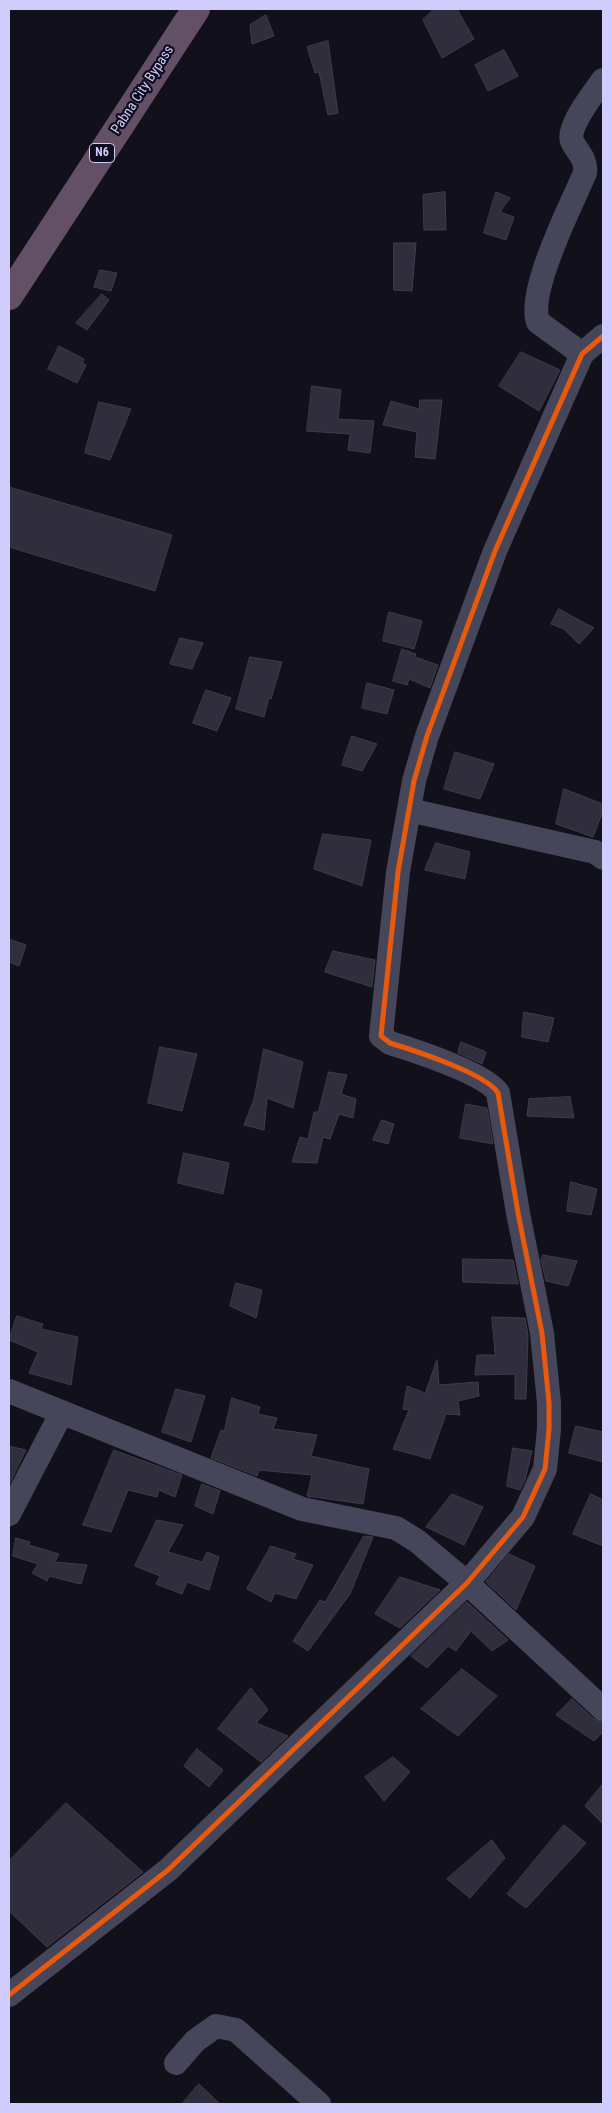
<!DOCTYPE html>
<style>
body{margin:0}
#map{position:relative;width:612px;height:2113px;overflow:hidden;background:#12101a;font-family:"Roboto Condensed",sans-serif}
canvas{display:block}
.frame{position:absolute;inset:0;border:10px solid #d0ccfb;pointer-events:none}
</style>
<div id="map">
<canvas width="612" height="2113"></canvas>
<div class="frame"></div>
</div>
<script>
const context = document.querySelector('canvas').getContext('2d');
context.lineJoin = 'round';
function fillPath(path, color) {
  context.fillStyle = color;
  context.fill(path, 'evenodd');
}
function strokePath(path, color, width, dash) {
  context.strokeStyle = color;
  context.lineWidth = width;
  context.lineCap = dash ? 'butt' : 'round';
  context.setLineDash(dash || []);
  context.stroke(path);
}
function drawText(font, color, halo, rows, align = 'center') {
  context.font = font + ' "Roboto Condensed",sans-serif';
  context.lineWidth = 4.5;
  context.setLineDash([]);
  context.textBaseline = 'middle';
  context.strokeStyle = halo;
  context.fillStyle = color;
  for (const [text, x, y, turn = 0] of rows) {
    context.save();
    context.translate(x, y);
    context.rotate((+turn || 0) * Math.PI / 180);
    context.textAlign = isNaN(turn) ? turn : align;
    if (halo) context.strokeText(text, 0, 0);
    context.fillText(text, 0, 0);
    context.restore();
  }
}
const building = new Path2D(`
 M434,9h23l17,30 -32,19 -19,-38z
 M266,15l8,21 -22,8 -2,-19z
 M328,41l10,72 -10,2 -9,-43 -4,1 -8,-26z
 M504,50l14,26 -30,15 -13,-26z
 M445,192l1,38h-22l-1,-35z
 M496,192l14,6 -10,14 14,5 -8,23 -22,-7z
 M394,243h22l-4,48 -18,-1z
 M100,270l17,3 -6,18 -17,-4z
 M102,294l7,6 -22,30 -11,-7z
 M59,346l25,13 -2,4 4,2 -9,18 -29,-14z
 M521,352l39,18 -21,41 -40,-25z
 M312,386l29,4 -3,29 36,2 -4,32 -22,-3 2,-16 -43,-3z
 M420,400h22l-7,59 -20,-2 2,-25 -34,-7 8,-24 28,8z
 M99,402l32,7 -21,51 -25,-7z
 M9,487l163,48 -17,56 -146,-44z
 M559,609l35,19 -15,16 -15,-15 -13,-5z
 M389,612l33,9 -8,28 -31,-8z
 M180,638l23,5 -11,26 -22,-5z
 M402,649l14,5 -1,3 23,8 -8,23 -21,-9 -2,6 -14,-4z
 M250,657l32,5 -11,37 -2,-1 -5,19 -28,-8z
 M367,683l27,7 -7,24 -25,-6z
 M206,690l25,8 -14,33 -24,-8z
 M352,736l25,8 -15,27 -20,-6z
 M455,752l39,12 -14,35 -36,-10z
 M564,789l39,15v7l-10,26 -37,-13z
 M323,834l48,6 -9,46 -48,-17z
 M436,843l34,9 -5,27 -40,-9z
 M9,939l17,6 -7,21 -10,-4z
 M333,951l42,9 -3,27 -47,-15z
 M524,1012l30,6 -6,24 -26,-5z
 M461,1042l25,10 -4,12 -24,-11z
 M160,1047l37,7 -15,57 -34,-8z
 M264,1049l39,13 -10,46 -26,-10 -3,32 -20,-5 10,-26z
 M329,1072l18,3 -6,19 15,5 -3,19 -14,-4 -9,25 -7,-2 -6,26 -25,-1 8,-25 8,2 6,-27h4z
 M570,1097l4,21 -47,-2 2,-17z
 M466,1104l21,4 6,36 -33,-6z
 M382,1120l12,4 -6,20 -15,-4z
 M184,1153l45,10 -6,31 -45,-11z
 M571,1182l26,7 -6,26 -24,-4z
 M543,1255l34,6 -9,25 -22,-5 -5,-21z
 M463,1259l50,1 5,24 -55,-2z
 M236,1283l26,7 -6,28 -26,-12z
 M17,1316l26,8 -2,5 37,8 -7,48 -42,-12 9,-21 -29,-12z
 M492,1317l33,1 3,17 -2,64h-11v-25l-40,1 2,-20h18z
 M437,1360l2,25 39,-3 1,14 -21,5 2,14 -14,-1 -16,45 -37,-10 16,-39 -6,-1 4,-23 18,7z
 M176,1389l29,7 -14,46 -29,-10z
 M232,1398l28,9 -2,7 19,4 -4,11 44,6 -6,21 58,13 -6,35 -56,-8 5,-21 -53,-5 -2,6 -46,-18 10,-28 3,1z
 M576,1426l27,6v30l-34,-9z
 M9,1446l17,4 -17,35z
 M513,1448l19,3 -7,29 -5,10 -13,-4z
 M114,1450l68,25 -7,22 -16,-7 -2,7 -29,-7 -17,42 -28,-7z
 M202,1484l18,7 -7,23 -18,-8z
 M452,1494l31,13 -19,38 -38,-18z
 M591,1494l12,6v46l-30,-12z
 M157,1520l26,5 -15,27 34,10 5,-10 12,5 -10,33 -22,-8 -5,12 -26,-10 4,-8 -25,-10z
 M364,1536l9,1 -23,57 -42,57 -15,-10 27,-41 5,2z
 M16,1538l14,4 -1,3 30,9 -4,8 32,3 -6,19 -32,-8 -2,5 -15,-8 6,-9 -25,-8z
 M271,1546l25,8 -3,5 20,6 -17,34 -21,-6 -4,9 -24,-13z
 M509,1554l26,12 -19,44 -30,-28z
 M400,1577l40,13 -40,38 -25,-14z
 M467,1602l41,38 -16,11 -21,-20 -15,20 -8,-5 -21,22 -16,-12z
 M462,1669l35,27 -39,40 -37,-27z
 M251,1688l17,22 -12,13 32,13 -27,26 -43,-33z
 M572,1699l22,20 9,3v10l-9,9 -38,-26z
 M197,1749l26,21 -14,17 -25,-21z
 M393,1757l17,15 -26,29 -19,-24z
 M603,1784v40l-18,-18z
 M66,1803l77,69 -96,75 -38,-36v-50z
 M564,1825l22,18 -60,65 -19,-14z
 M492,1840l13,18 -35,40 -23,-19z
 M199,2084l21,20h-38z`);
fillPath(building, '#302e3c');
strokePath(building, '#3e3b4d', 1);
strokePath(new Path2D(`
 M582,354l-44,-32c-11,-30 33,-117 47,-149 2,-14 -8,-21 -13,-32 -6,-13 23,-50 31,-61
 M409,810l186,42 8,6
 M9,1391l293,118 94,19 21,13 50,42 136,126
 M9,1514l52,-100
 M9,1995l159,-125 299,-287 56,-66 22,-48 4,-40v-26l-7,-70 -24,-120 -20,-120c-11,-19 -85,-43 -108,-50l-9,-7 17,-164 16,-91 13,-45 68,-185 87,-197 21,-18
 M176,2063l19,-22 21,-15 20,4 83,74`), '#46465a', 24);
strokePath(new Path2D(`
 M9,296l187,-287`), '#634f66', 28);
strokePath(new Path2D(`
 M9,1995l159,-125 299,-287 56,-66 22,-48 4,-40v-26l-7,-70 -24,-120 -20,-120c-11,-19 -85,-43 -108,-50l-9,-7 17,-164 16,-91 13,-45 68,-185 87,-197 21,-18`), '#e8590c', 5);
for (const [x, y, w] of [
 [102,153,25]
]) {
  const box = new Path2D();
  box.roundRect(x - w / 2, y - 9.5, w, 19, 4);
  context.fillStyle = '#0f0d1d';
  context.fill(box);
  strokePath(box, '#d0ccfb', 1);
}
drawText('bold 12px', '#d0ccfb', null, [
 ["N6",102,153]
]);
drawText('14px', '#d0ccfb', '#0f0d1d', [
 ["Pabna City Bypass",143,90,-57]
]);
</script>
